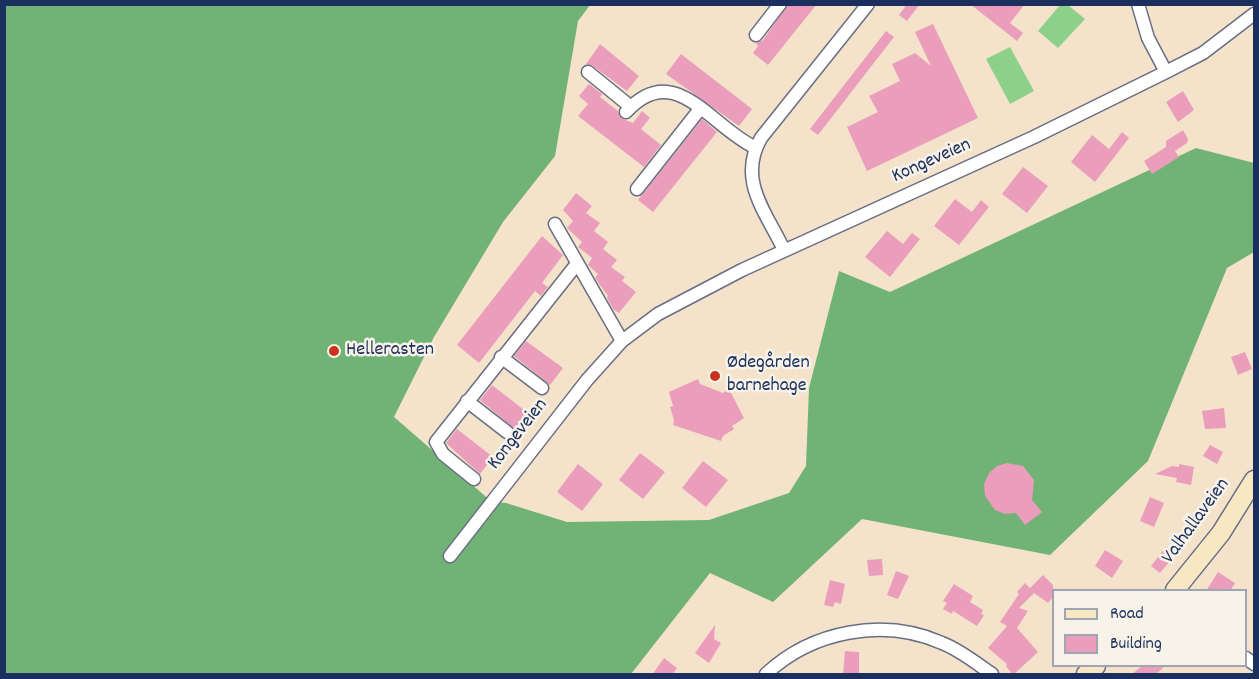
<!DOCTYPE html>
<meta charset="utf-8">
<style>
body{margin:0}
#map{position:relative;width:1259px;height:679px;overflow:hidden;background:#f4e3ca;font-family:Dekko,sans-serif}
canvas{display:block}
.frame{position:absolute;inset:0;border:6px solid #1b2f5e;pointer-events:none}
.legend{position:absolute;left:1052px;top:589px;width:195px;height:78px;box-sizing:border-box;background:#f7f3e8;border:2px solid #9fa5b1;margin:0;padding:8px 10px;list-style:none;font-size:18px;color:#1b2f5e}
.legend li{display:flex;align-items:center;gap:12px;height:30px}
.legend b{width:30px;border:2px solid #9fa5b1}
</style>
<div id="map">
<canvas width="1259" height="679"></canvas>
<div class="frame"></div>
<ul class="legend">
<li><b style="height:8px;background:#f8e7c3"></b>Road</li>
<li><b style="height:16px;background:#ea9ebc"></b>Building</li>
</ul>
</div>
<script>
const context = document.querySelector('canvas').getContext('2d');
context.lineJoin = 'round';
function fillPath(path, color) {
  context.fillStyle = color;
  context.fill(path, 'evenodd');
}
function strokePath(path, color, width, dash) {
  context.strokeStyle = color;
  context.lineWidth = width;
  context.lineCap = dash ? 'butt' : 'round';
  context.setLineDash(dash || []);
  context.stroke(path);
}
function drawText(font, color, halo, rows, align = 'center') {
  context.font = font + ' Dekko,sans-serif';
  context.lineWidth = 5;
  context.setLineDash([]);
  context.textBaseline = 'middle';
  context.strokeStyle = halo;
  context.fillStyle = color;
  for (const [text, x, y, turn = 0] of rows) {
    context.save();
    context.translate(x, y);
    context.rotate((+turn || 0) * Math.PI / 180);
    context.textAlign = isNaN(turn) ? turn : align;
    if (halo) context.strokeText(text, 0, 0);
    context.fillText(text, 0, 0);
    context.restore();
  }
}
fillPath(new Path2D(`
 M1060,5h8l17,14 -27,29 -20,-17z
 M1010,47l24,44 -24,13 -24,-45z`), '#8cd089');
fillPath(new Path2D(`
 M4,5h586l-12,16 -23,135 -52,66 -69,115 -40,80 98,85 14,1 61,19 142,-2 80,-27 17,-27 3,-78 30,-117 51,21 306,-144 58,15v89l-27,16 -79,193 -98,94 -188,-36 -89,83 -63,-29 -79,101h-626z`), '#71b275');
fillPath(new Path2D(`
 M788,4h29l-49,61 -15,-12 5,-7 -2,-3 7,-3z
 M907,4h13l-13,17 -8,-6z
 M970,4h55l-15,19 13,10 -6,8z
 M933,24l45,94 -111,53 -20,-44 31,-15 -9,-16 31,-15 -8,-17 23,-11 16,13 -16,-34z
 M886,31l8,6 -76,98 -8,-6z
 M600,44l39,32 -12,15 -34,-25 -7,-2z
 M681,54l71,55 -13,17 -73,-52z
 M589,84l13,10 -2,3 18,14 5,8 10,4 9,-12 8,7 -9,11 20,16 -17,22 -66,-51 10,-12 -9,-8z
 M1183,91l11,19 -16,12 -12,-20z
 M702,119l15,13 -64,80 -15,-12z
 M1183,130l5,9 -1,4 -12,8 4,6 -27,17 -8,-13 22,-14v-6z
 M1122,132l7,6 -34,44 -24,-20 21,-27 17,14z
 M1023,167l25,19 -21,27 -25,-19z
 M576,193l16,13 -6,7 14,10 -6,8 14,11 -5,7 14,11 -6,7 14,10 -3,4 14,11 -17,21 -6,-4 -6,-11 1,-2 -13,-18 3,-4 -10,-9 4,-7 -14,-11 4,-5 -15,-14 6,-7 -10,-11z
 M955,199l17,13 9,-12 8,7 -30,38 -25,-19z
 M887,231l16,13 9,-11 8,6 -30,38 -25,-20z
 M542,236l21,19 -21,28 6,4 -7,9 -6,-5 -56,72 -22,-18z
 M526,341l37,27 -13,17 -36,-29z
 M1245,352l7,17 -14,6 -7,-18z
 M698,379l2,5 23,9 6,-4 15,29 -12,8 2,3 -11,7 -2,5 -48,-16 1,-5 -4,-13 3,-1 -4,-14z
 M492,385l36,28 -13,16 -35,-29z
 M1224,408l2,20 -21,1 -3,-18z
 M457,429l36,28 -13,17 -34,-31z
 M1210,445l13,7 -6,12 -14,-8z
 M640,453l25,19 -22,27 -24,-19z
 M703,461l25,19 -22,27 -24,-19z
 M1007,463l16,3 11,14 -2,20 10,12 -17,13 -9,-12 -11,1 -10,-4 -10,-14 -1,-12 5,-11 8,-7z
 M578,464l25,20 -21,27 -25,-19z
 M1179,464l15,3 -3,18 -15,-3 1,-4 -22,-4 17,-8 7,1z
 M1150,497l14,6 -10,24 -14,-6z
 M1166,547l9,8 -15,18 -9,-7z
 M1105,550l18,11 -11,17 -17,-12z
 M882,559l1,16 -14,1 -2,-16z
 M896,571l13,5 -11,23 -11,-4z
 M1218,572l17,11 -5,8h-24z
 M1043,575l10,10v12l-5,6 -14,-10 -15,15 9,3 -11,17 21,24 -25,23 -7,-9 1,-2 -19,-16 19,-22 -7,-4 19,-28 -2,-2 8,-9 5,5z
 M830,580l15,4 -4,20 -6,-2 -2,5 -9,-2z
 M954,584l19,12 -3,6 13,8 -2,4 3,1 -7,11 -24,-15 -1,3 -9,-5 4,-6 -4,-2z
 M715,625l-1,14 7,4 -12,20 -14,-10z
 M845,651l14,1v23h-16z
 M664,658l13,10 -5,7h-20z
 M1142,666h23l-10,9h-24z`), '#ea9ebc');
const street = new Path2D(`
 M1138,4l10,34 18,34
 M756,35l24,-31
 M588,72l43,35
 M626,112c49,-54 84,15 130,36
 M637,189l63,-80
 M555,224l67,117
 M784,250c-18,-38 -47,-70 -23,-112l107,-134
 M501,357l41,31
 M467,401l40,31
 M474,479l-31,-25 -7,-12 140,-177
 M450,556l137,-176 35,-39 36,-27 84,-44 292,-133 132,-65 37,-19 51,-39
 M1246,658l8,6
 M766,674c46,-43 117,-57 176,-31 18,7 34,20 50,31`);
const secondary = new Path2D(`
 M1175,590l46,-57 33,-53
 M1086,674l10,-8`);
strokePath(street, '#676e84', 15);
strokePath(secondary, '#676e84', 21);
strokePath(street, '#fff', 12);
strokePath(secondary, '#f8e7c3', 18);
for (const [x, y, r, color] of [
 [334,351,6,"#c8321e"],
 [715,376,6,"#c8321e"]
]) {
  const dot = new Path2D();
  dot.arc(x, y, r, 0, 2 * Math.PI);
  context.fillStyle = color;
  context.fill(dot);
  strokePath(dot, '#f7f3e8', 2);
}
drawText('20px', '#1b2f5e', '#f7f3e8', [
 ["Kongeveien",932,162,-24],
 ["Kongeveien",519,435,-52],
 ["Valhallaveien",1197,522,-54]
]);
drawText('20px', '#1b2f5e', '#f7f3e8', [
 ["Hellerasten",346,351],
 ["Ødegården",727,364],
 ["barnehage",727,387]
], 'left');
</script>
